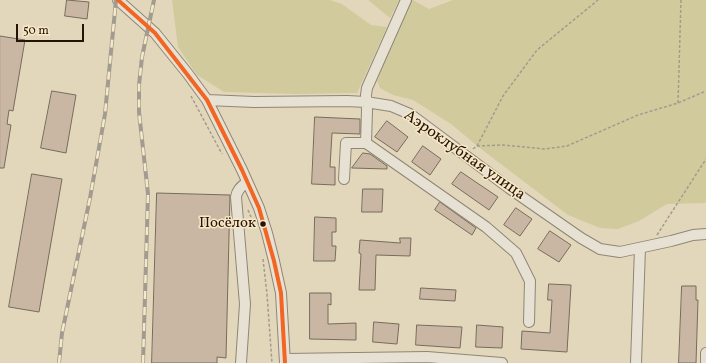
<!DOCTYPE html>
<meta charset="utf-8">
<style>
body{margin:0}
#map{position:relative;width:706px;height:363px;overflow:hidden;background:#e3d7bb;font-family:Vollkorn,serif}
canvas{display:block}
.scale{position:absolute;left:16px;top:24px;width:68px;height:18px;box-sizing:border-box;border:2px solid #261305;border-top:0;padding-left:5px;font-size:12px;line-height:14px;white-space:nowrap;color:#261305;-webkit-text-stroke:3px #f7e9c8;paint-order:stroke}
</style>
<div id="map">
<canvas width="706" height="363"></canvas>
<div class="scale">50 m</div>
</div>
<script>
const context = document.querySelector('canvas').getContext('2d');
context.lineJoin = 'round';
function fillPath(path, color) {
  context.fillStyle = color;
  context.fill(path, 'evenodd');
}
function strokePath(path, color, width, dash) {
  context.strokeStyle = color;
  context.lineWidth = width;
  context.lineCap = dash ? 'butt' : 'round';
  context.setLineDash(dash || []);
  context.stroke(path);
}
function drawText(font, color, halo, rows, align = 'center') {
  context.font = font + ' Vollkorn,serif';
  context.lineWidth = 3;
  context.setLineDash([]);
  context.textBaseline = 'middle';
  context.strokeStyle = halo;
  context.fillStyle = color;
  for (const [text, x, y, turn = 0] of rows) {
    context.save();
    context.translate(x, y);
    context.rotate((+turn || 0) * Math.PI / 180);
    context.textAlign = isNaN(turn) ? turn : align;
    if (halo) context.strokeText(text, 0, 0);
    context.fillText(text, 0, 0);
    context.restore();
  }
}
fillPath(new Path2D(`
 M172,0h158l12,4 29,21 16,2 -30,66 -62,1 -71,-2 -27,-17 -19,-28z
 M368,0h31l-9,18z
 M410,0h3l16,9 24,-9h253v203l-39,1 -28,17 -21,8 -18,-1 -32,-13 -87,-66 -30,-25 -38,-24 -20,-5 -13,-7 -3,-7z`), '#d0ca9d');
const building = new Path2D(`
 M67,0l22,2 -2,17 -22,-3z
 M0,36l25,4 -12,71 -4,-1 -2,14 4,1 -7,43h-4z
 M52,91l24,4 -10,58 -25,-5z
 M315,117l45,2v15l-28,-1 -2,34h5v18l-23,-1z
 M387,121l21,16 -11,15 -22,-15z
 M423,146l18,13 -11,16 -18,-13z
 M363,153l7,1 17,12v3l-35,-1z
 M461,172l37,25 -9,13 -37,-26z
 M32,174l30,5 -23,133 -30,-5z
 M363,189h20l-1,23h-20z
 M157,193l73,2 -4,163 -9,-1v6h-65z
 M440,202l36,26 -4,7 -37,-25z
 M516,208l16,11 -12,17 -16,-11z
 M315,217l21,1v14h-4v14h4l-1,15h-21z
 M550,231l21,14 -12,17 -21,-13z
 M400,238h11l-1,18 -34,-1 -1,35h-16l2,-36 -2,-1 1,-13 40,3z
 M549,284l22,1 -4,67 -46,-3 1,-18 28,2 2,-33h-4z
 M682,286h14v14h2l-2,63h-17z
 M421,288l35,2 -1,11 -35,-2z
 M310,293h21v12l-3,-1v20l28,-1v17l-46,-1z
 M374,322l25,2 -2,20 -24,-2z
 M417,325l45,2 -2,21 -44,-3z
 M477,325l26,2 -1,21 -26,-1z`);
fillPath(building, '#cab7a3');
strokePath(building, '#756c5d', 1);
const minor = new Path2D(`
 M118,0l37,33 33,41 19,26 35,70 17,38 8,25 7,28 7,32 4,70
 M207,100l47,2 93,-1 19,1 25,4 19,8 99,74 72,50 19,11 20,3 51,-11 22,-6 13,-1
 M366,143l120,84 30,26 14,28 -1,41
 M344,179l2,-36h20l1,-33 -1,-15 1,-7 39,-88
 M285,359l142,-2 75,6
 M241,363l4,-59 -9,-107c1,-7 5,-10 11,-15
 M636,363l4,-115
 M706,363v-10`);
strokePath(minor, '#8f8675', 12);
strokePath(new Path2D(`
 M191,96l31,58
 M678,103l3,-103
 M477,146l26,-50 34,-46 61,-50
 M473,149l4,-3 26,-1 42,4 22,-3 71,-31 40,-12 28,-12
 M248,210l3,7
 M657,235l49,-76
 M263,259l4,35 5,69`), '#a29b8f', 1.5, [3, 2]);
strokePath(minor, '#e7e1d3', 10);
const rail = new Path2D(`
 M59,363l3,-30 28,-135 15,-84 11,-114
 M143,363l5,-169 -9,-82v-27l3,-28 12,-57`);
strokePath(rail, '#a29b8f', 4);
strokePath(rail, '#f7e9c8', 2.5, [8]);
strokePath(new Path2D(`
 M118,0l37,33 52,67 35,70 17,38 15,53 7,32 4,70`), '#f26522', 4);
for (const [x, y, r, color] of [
 [263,224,3.5,"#261305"]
]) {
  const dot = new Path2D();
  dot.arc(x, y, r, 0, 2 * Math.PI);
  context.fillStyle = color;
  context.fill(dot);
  strokePath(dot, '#f7e9c8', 1.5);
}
drawText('15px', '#261305', '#f7e9c8', [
 ["Посёлок",256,224]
], 'right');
drawText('16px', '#261305', '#f7e9c8', [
 ["Аэроклубная улица",464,156,35]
]);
</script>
